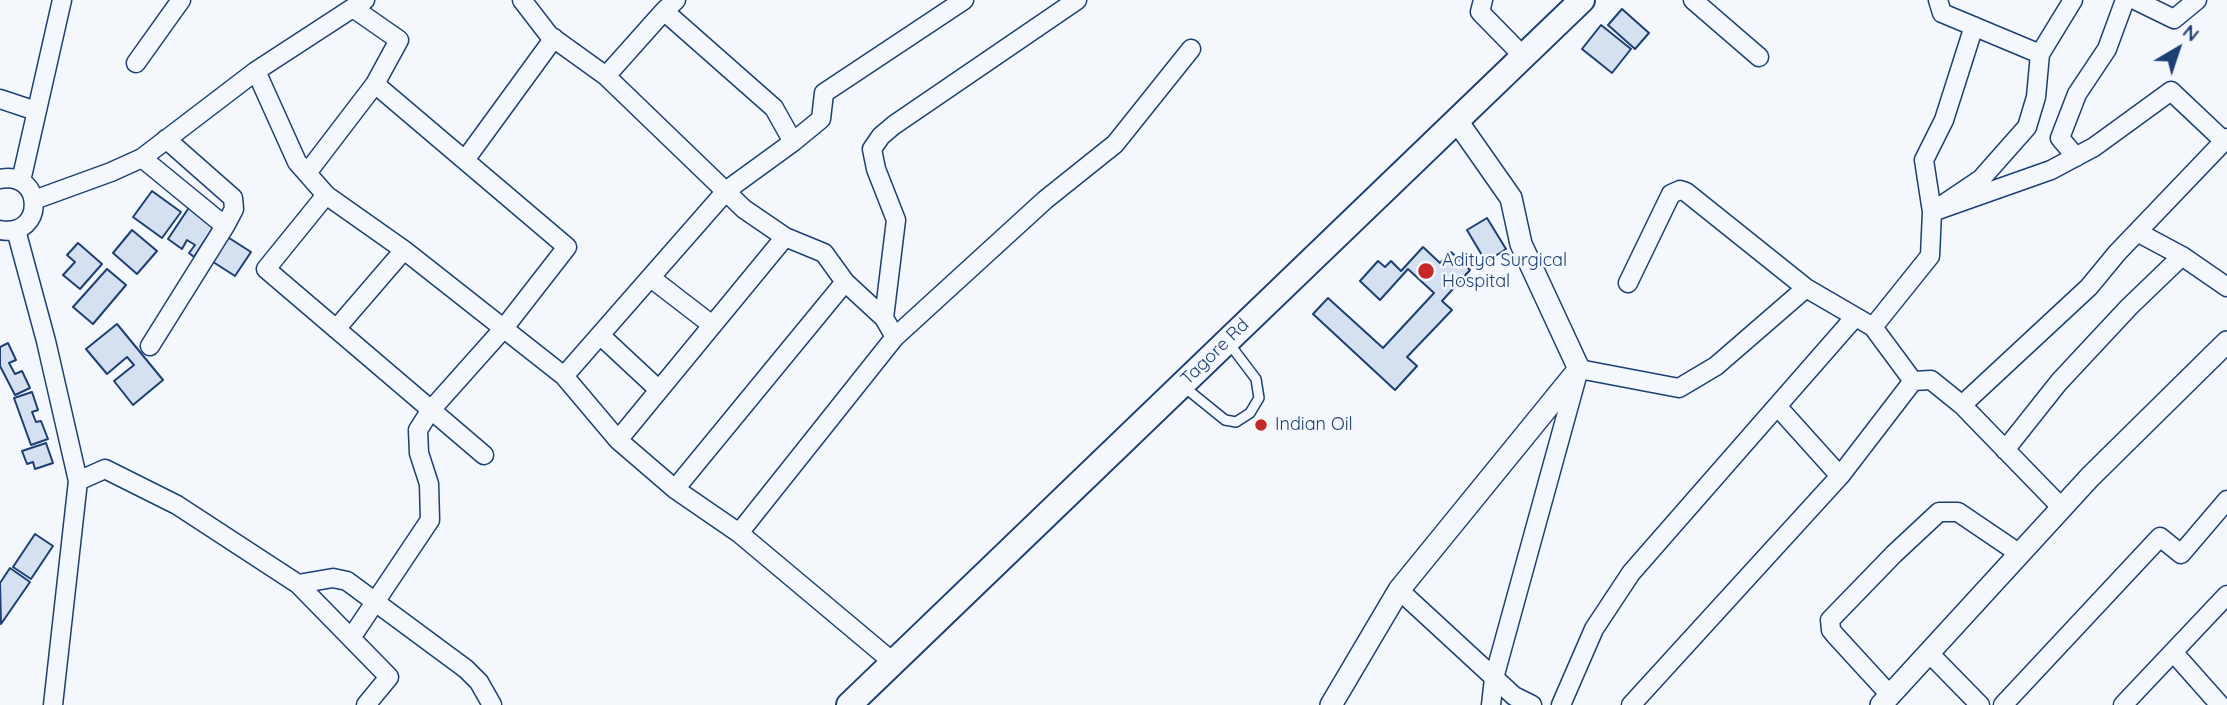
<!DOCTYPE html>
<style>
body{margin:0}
#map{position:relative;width:2227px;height:705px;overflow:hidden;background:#f4f7fb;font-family:Quicksand,sans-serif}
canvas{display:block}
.north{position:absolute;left:2143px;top:14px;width:70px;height:70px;-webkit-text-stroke:5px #f4f7fb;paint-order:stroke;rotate:39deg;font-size:19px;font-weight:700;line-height:28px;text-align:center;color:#1d3f73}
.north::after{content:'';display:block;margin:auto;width:24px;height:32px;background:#1d3f73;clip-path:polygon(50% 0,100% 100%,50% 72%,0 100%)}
</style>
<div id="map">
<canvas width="2227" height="705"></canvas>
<div class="north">N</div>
</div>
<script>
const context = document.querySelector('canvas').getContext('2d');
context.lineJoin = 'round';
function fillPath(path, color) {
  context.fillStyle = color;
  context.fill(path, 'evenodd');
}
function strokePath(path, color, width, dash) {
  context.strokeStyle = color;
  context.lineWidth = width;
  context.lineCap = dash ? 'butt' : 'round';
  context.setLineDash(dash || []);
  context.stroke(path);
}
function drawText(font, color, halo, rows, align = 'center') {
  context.font = font + ' Quicksand,sans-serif';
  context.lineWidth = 5;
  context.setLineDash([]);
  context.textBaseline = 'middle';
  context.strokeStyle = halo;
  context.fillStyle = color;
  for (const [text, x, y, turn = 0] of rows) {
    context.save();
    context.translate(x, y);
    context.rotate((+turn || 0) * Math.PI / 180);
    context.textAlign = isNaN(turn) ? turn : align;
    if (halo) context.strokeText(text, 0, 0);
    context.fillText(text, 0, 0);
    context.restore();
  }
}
const building = new Path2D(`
 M1622,9l27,24 -14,16 -27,-24z
 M1601,25l30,24 -19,24 -30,-24z
 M152,191l29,21 -19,26 -29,-21z
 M190,206l26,17 -22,34 -5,-4 6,-8 -8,-5 -5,9 -14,-10z
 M1487,218l19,31 -20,13 -19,-32z
 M132,230l25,21 -20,23 -24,-21z
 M226,236l25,16 -16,24 -25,-16z
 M78,243l24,21 -22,25 -17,-14 12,-13 -8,-7z
 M1423,247l17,16 11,-11 19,18 -28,31 10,9 -45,47 10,9 -22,24 -82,-76 15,-16 55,50 51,-55 -26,-24 -28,31 -20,-19 18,-20 7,6 6,-6 10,10z
 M107,269l19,16 -33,39 -20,-17z
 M117,324l46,56 -30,25 -19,-24 20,-16 -7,-8 -20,17 -21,-25z
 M8,343l8,17 -7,3 6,11 7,-3 8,17 -15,7 -15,-29v-19z
 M32,392l6,18 -6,2 4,10 5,-1 7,18 -17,6 -17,-47z
 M46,443l7,20 -18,6 -2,-7 -6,2 -5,-13z
 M35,534l18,12 -22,33 -18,-12z
 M10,568l20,14 -29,42 -1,-41z`);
fillPath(building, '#d5e0f0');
strokePath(building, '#1d3f73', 2);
const service = new Path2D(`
 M1183,386l42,34 11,2 14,-9 9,-15 -3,-19 -28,-37`);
const minor = new Path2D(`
 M522,0l27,35 57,41 138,133 41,28 39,16 21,29 39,36 11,19
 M676,0l-12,11 110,97 19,34 28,-23 3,-26 140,-93
 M1483,0l-3,12 43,44
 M1693,0l66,57
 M1938,0l4,13 98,41 33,-54
 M2135,0l39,19 23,-19
 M1974,26l-30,94 -20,40 8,52 119,-42 43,-23 77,-56 53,50
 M136,63l45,-63
 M256,71l41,91 29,33 78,55 160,126 54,64 57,49 64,44 155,130
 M606,76l58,-65
 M0,99l36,12
 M166,139l67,59 1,11 -9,17
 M2076,157l-16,-19 17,-44 30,-45 18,-49
 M142,158l83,68 -75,120
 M465,160l89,-122
 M307,173l68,-89
 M0,179c44,-9 46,59 0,51
 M21,181l41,-181
 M326,195l-60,74 218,186
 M34,200l77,-28 31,-14 114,-87 109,-71
 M16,230l30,111 32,140 -25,224
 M2137,232l45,24 45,31
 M651,278l61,47
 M1628,283l43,-89 9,-4 6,2 120,96
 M884,318l12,-98 -20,-51 -4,-20 9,-13 13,-11 183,-125
 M336,329l68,-79
 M600,335l59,55
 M564,376l163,-186 66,-48
 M1913,381l-40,-54 57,-71 2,-44 49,-33 46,-52 9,-30 4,-43
 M1962,405l100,103
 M1777,406l63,70
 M618,440l167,-203
 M2005,450l54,-68 70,-75 53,-51
 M78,481l27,-12 72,36 121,79 91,93 -23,28
 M675,489l170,-207
 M739,533l156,-196 150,-137 70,-56 76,-95
 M298,584l35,-6 14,3 119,88 13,13 13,23
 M1399,590l115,106 18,9
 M351,638l79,-118 -1,-36 -10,-31 -1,-23 12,-19 74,-83 63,-81 -192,-163 24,-44 -46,-32
 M2173,652l47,53
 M1929,653l51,52
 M1890,695l-55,-60 -4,-5 -1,-10 64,-66 45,-42h19l62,42
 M1491,705l3,-27 85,-309 100,19 37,-22 90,-78 67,39
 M1561,705l33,-76 37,-56 224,-256
 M1631,705l209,-229 73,-95 18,-1 31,25 127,-118 28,-34 110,-115
 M2003,705l157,-168 21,17 46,-54
 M2123,705l104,-110`);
const tertiary = new Path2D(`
 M1331,705l68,-115 180,-221 -58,-125 -10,-46 -54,-77
 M1881,705l209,-228 137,-135`);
const secondary = new Path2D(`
 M849,705l733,-705`);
strokePath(service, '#1d3f73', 12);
strokePath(minor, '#1d3f73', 21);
strokePath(tertiary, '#1d3f73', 24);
strokePath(secondary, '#1d3f73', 28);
strokePath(service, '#f4f7fb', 9);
strokePath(minor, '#f4f7fb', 18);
strokePath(tertiary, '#f4f7fb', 21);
strokePath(secondary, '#f4f7fb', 24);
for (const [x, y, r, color] of [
 [1426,271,9,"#c62828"],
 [1261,425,7,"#c62828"]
]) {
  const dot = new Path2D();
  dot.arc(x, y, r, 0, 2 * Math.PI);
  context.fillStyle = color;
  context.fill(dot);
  strokePath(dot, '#f4f7fb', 2.5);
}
drawText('18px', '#1d3f73', '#f4f7fb', [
 ["Aditya Surgical",1442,261],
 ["Hospital",1442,282],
 ["Indian Oil",1275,425]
], 'left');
drawText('18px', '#1d3f73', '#f4f7fb', [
 ["Tagore Rd",1215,352,-44]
]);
</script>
